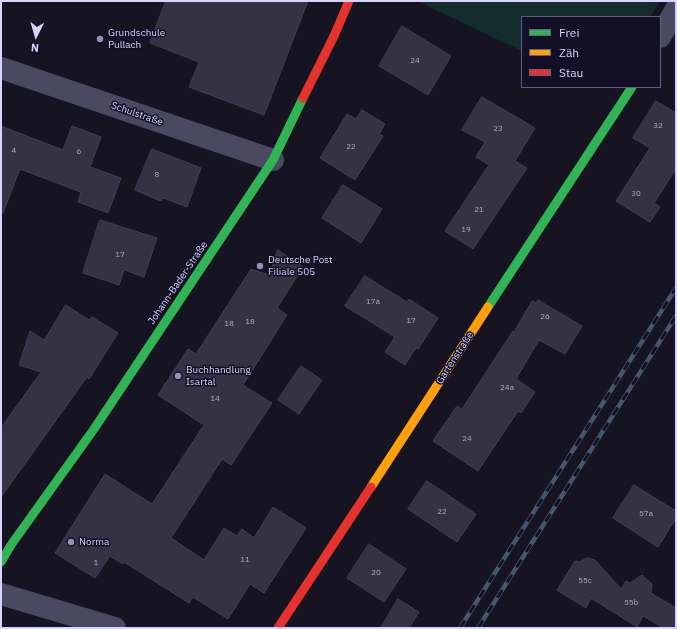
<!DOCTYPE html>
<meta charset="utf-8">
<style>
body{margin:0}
#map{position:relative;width:677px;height:629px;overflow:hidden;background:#161421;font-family:"IBM Plex Sans",sans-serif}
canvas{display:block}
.frame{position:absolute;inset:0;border:2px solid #d9d4ff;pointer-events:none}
.legend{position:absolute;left:521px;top:16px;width:140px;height:72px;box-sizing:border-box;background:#130f26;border:1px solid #625e7d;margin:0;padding:5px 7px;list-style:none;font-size:12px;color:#d9d4ff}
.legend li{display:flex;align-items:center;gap:8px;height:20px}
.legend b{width:20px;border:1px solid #625e7d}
.north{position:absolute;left:16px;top:16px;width:40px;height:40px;-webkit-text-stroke:3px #130f26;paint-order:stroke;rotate:185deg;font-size:11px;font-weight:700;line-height:16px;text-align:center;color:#d9d4ff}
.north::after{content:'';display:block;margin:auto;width:14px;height:18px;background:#d9d4ff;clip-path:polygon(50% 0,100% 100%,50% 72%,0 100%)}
</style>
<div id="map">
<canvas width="677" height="629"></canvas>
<div class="frame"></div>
<ul class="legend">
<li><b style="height:5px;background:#30b455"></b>Frei</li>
<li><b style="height:5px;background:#ff9f0a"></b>Zäh</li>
<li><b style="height:5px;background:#e5322d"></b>Stau</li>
</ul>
<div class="north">N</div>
</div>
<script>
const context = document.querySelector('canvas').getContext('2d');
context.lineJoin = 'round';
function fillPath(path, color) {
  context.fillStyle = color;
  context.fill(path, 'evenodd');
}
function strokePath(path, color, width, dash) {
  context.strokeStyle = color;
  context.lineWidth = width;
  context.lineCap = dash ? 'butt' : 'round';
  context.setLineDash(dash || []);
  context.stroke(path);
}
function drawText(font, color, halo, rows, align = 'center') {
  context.font = font + ' "IBM Plex Sans",sans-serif';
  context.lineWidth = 3;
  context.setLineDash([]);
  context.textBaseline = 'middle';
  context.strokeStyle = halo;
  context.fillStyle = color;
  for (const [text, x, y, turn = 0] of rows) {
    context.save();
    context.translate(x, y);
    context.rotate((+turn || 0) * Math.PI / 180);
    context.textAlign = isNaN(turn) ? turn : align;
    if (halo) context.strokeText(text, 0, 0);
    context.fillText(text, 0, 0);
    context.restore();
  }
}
fillPath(new Path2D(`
 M417,1h243l-10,16h-128v34z`), '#132c2d');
const building = new Path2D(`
 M166,1h142l-44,114 -75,-28 10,-25 -49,-19z
 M402,26l49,30 -23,39 -49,-29z
 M482,97l53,31 -20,33 12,7 -54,81 -28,-18 44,-66 -13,-8 9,-15 -23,-12z
 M656,101l20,12v56l-22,34 6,4 -10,15 -34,-21 34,-53 -17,-10z
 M362,110l23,14 -6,10 4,2 -28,44 -35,-22 27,-44 9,5z
 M1,126l62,24 9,-24 29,11 -11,30 31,11 -13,35 -30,-11 3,-10 -61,-23 -17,44h-2z
 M152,149l49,19 -14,39 -24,-9 -2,3 -26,-11z
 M343,185l39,24 -21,34 -39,-25z
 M100,220l57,18 -13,39 -20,-7 -5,15 -36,-12z
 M278,250l25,17 -26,41 10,7 -44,70 29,18 -41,62 -9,-6 -51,79 33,22 20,-32 13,8 5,-7 12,9 19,-31 33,21 -42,65 -14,-9 -22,35 -35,-22 -4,6 -65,-41 -1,2 -13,-8 -15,22 -40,-25 50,-79 47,30 52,-79 -46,-30 30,-46 8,5 55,-85 18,6z
 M365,276l42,26 2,-3 29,19 -20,31 -2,-1 -11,17 -20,-13 10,-15 -50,-31z
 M538,300l44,26 -17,28 -26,-14 -23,39 19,13 -14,21 -3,-2 -40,60 -45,-30 24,-35 5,3 51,-78 1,1 18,-31 4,2z
 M66,305l23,15 3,-3 26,16 -29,46 -2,-2 -86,120v-69l40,-56 -22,-7 11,-34 14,9z
 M301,366l21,14 -23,34 -21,-14z
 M427,481l49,33 -19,28 -49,-33z
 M634,485l42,26v7l-18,29 -45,-29z
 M369,544l37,25 -22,33 -37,-24z
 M587,558l8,2 26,29 5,-8 4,2 12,-8 10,9 -1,9 25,15v20h-12l-21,-12 -6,11 -46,-29 -5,10 -29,-18 18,-29 4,1z
 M398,599l21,13 -10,16h-28z`);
fillPath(building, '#343243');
strokePath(building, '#433f54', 1);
strokePath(new Path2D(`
 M660,37l16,-28
 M1,68l272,92
 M1,594l114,34`), '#4a4962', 22);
strokePath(new Path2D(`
 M488,307l144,-220
 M1,562l10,-17 83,-116 179,-269 30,-62`), '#30b455', 9);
strokePath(new Path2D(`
 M371,487l117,-180`), '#ff9f0a', 9);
strokePath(new Path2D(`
 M303,98l31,-62 15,-35
 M278,628l93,-141`), '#e5322d', 9);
const rail = new Path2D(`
 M460,628l216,-340
 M478,628l198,-312`);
strokePath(rail, '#43596b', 4.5);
strokePath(rail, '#130f26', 3, [9]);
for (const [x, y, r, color] of [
 [100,39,4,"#9591b1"],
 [260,266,4,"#9591b1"],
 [178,376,4,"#9591b1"],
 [71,542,4,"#9591b1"]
]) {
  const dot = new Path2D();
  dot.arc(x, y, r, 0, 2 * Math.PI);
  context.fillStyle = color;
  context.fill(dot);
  strokePath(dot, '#130f26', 1.5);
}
drawText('8px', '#b0acd0', null, [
 ["24",415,61],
 ["32",658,126],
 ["23",498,129],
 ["22",351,147],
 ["4",14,151],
 ["6",79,152],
 ["8",157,175],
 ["30",636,194],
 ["21",479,210],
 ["19",466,230],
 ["17",120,255],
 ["17a",373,302],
 ["26",545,317],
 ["17",411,321],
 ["18",250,322],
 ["18",229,324],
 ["24a",507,388],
 ["14",215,399],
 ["24",467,439],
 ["22",442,512],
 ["57a",646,514],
 ["11",245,560],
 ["1",96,563],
 ["20",376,573],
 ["55c",585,581],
 ["55b",631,603]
]);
drawText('10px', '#d9d4ff', '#130f26', [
 ["Grundschule",108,33],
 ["Pullach",108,45],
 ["Deutsche Post",268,260],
 ["Filiale 505",268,272],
 ["Buchhandlung",186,370],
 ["Isartal",186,382],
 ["Norma",79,542]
], 'left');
drawText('10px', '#d9d4ff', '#130f26', [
 ["Schulstraße",137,114,19],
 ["Johann-Bader-Straße",178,283,-56],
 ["Gartenstraße",455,358,-57]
]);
</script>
